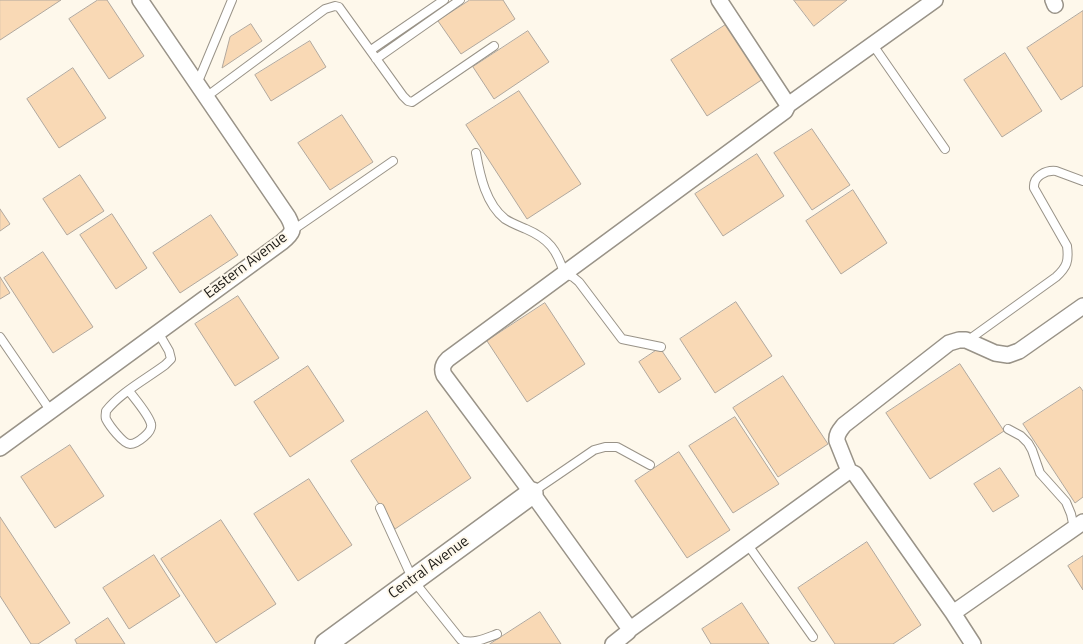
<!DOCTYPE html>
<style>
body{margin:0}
canvas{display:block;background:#fef8eb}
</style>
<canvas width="1083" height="644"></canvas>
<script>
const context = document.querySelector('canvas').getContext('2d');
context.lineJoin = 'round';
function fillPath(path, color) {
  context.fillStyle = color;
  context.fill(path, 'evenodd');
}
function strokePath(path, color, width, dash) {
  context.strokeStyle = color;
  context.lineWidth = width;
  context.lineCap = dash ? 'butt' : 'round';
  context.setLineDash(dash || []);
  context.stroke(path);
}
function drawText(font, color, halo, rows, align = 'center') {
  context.font = font + ' "Titillium Web",sans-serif';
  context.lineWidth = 4;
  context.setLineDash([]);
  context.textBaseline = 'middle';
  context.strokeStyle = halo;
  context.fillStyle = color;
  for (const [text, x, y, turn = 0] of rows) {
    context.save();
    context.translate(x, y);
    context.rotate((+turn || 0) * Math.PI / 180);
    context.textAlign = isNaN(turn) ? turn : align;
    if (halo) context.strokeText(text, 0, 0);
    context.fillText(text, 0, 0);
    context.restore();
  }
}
const building = new Path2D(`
 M0,0h61l-61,40z
 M98,0h9l37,56 -35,23 -40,-60z
 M470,0h33l12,19 -54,35 -23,-33z
 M794,0h53l-33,26z
 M1083,11v75l-22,14 -34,-52z
 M251,24l11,17 -40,27 8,-31z
 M727,24l36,55 -56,37 -36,-56z
 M528,31l21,31 -55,37 -21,-32z
 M310,41l16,26 -55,34 -16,-26z
 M1005,53l37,58 -40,26 -38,-57z
 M73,68l33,50 -47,30 -32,-49z
 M519,91l62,93 -54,35 -61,-94z
 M342,115l31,47 -43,28 -32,-47z
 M812,129l38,56 -38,25 -38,-57z
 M757,154l27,42 -61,40 -28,-42z
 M80,175l24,36 -37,24 -24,-36z
 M853,190l34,53 -46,31 -35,-53z
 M0,209l10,15 -10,7z
 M112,214l35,54 -31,21 -36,-54z
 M211,215l27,40 -58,38 -27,-40z
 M43,252l50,75 -40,26 -49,-75z
 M0,277l10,16 -10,6z
 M238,296l41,62 -44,28 -40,-62z
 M736,302l36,54 -57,37 -35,-54z
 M545,303l40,61 -58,38 -40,-61z
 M660,348l21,31 -22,14 -20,-31z
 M960,364l44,67 -74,48 -44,-66z
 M308,366l36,55 -54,36 -36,-55z
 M783,376l45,68 -50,33 -45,-69z
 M1080,387l3,4v106l-8,6 -52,-79z
 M427,411l44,67 -76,51 -44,-68z
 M735,417l44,67 -46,29 -44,-67z
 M70,445l34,51 -49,32 -34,-51z
 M679,452l51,78 -43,28 -52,-77z
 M1000,468l19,28 -26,16 -19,-28z
 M309,479l43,66 -54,36 -44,-67z
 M0,517l70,106 -32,21h-7l-31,-48z
 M221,520l55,84 -60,39 -55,-84z
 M867,542l54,83 -28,19h-58l-37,-56z
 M154,555l26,41 -51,33 -26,-41z
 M1083,556v34l-15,-24z
 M742,603l27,41h-58l-9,-15z
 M540,612l21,32h-71z
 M108,618l17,26h-48l-2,-4z`);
fillPath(building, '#f9d9b5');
strokePath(building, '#b1a89e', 1);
const lane = new Path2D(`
 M873,45l72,104
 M371,50l73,-50
 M376,59l84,-59
 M197,84l35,-84
 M206,97l119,-88 10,-3 4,1 64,89 5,5 4,1 82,-56
 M476,153c4,23 10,51 29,66 6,4 14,7 21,10 23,10 31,21 38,44l9,4 6,5 43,57 39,8
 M293,230l100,-69
 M0,337l50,73
 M967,341l89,-64c11,-10 13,-16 11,-31l-33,-58c-1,-12 12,-18 22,-17l27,10
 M129,391c6,8 20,24 22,33 2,8 -14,20 -21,20 -7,0 -21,-19 -24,-25 -1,-3 0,-5 0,-8 14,-18 40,-32 59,-46l6,-6 -2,-8 -11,-19
 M1008,429l13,7 7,7 4,7 8,23 26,29 5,12 3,14
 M534,491l60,-41 11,-3h12l33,18
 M380,508l33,72 48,60c13,4 23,-1 36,-6
 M748,545l65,92`);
const street = new Path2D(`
 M719,0l69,105
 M1053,0l2,5
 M0,448l282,-206c11,-9 13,-12 6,-25l-148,-217
 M849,471l-12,-30c-1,-7 3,-11 7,-16l105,-82 10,-3h7l29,13 13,2 11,-4 64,-45
 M953,613l130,-91
 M629,630l220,-159 6,3 98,139 20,31
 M613,644l15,-12 1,-2 -2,-5 -95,-132 -88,-118c-3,-7 -1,-11 4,-16l337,-248 3,-6 147,-105`);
const secondary = new Path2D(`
 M326,644l206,-151`);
strokePath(lane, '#999388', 10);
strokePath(street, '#999388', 18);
strokePath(secondary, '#999388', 24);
strokePath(lane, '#fff', 8);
strokePath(street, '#fff', 15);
strokePath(secondary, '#fff', 21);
drawText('15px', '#1c1a16', '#fef8eb', [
 ["Eastern Avenue",246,266,-37],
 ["Central Avenue",429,568,-36]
]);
</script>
